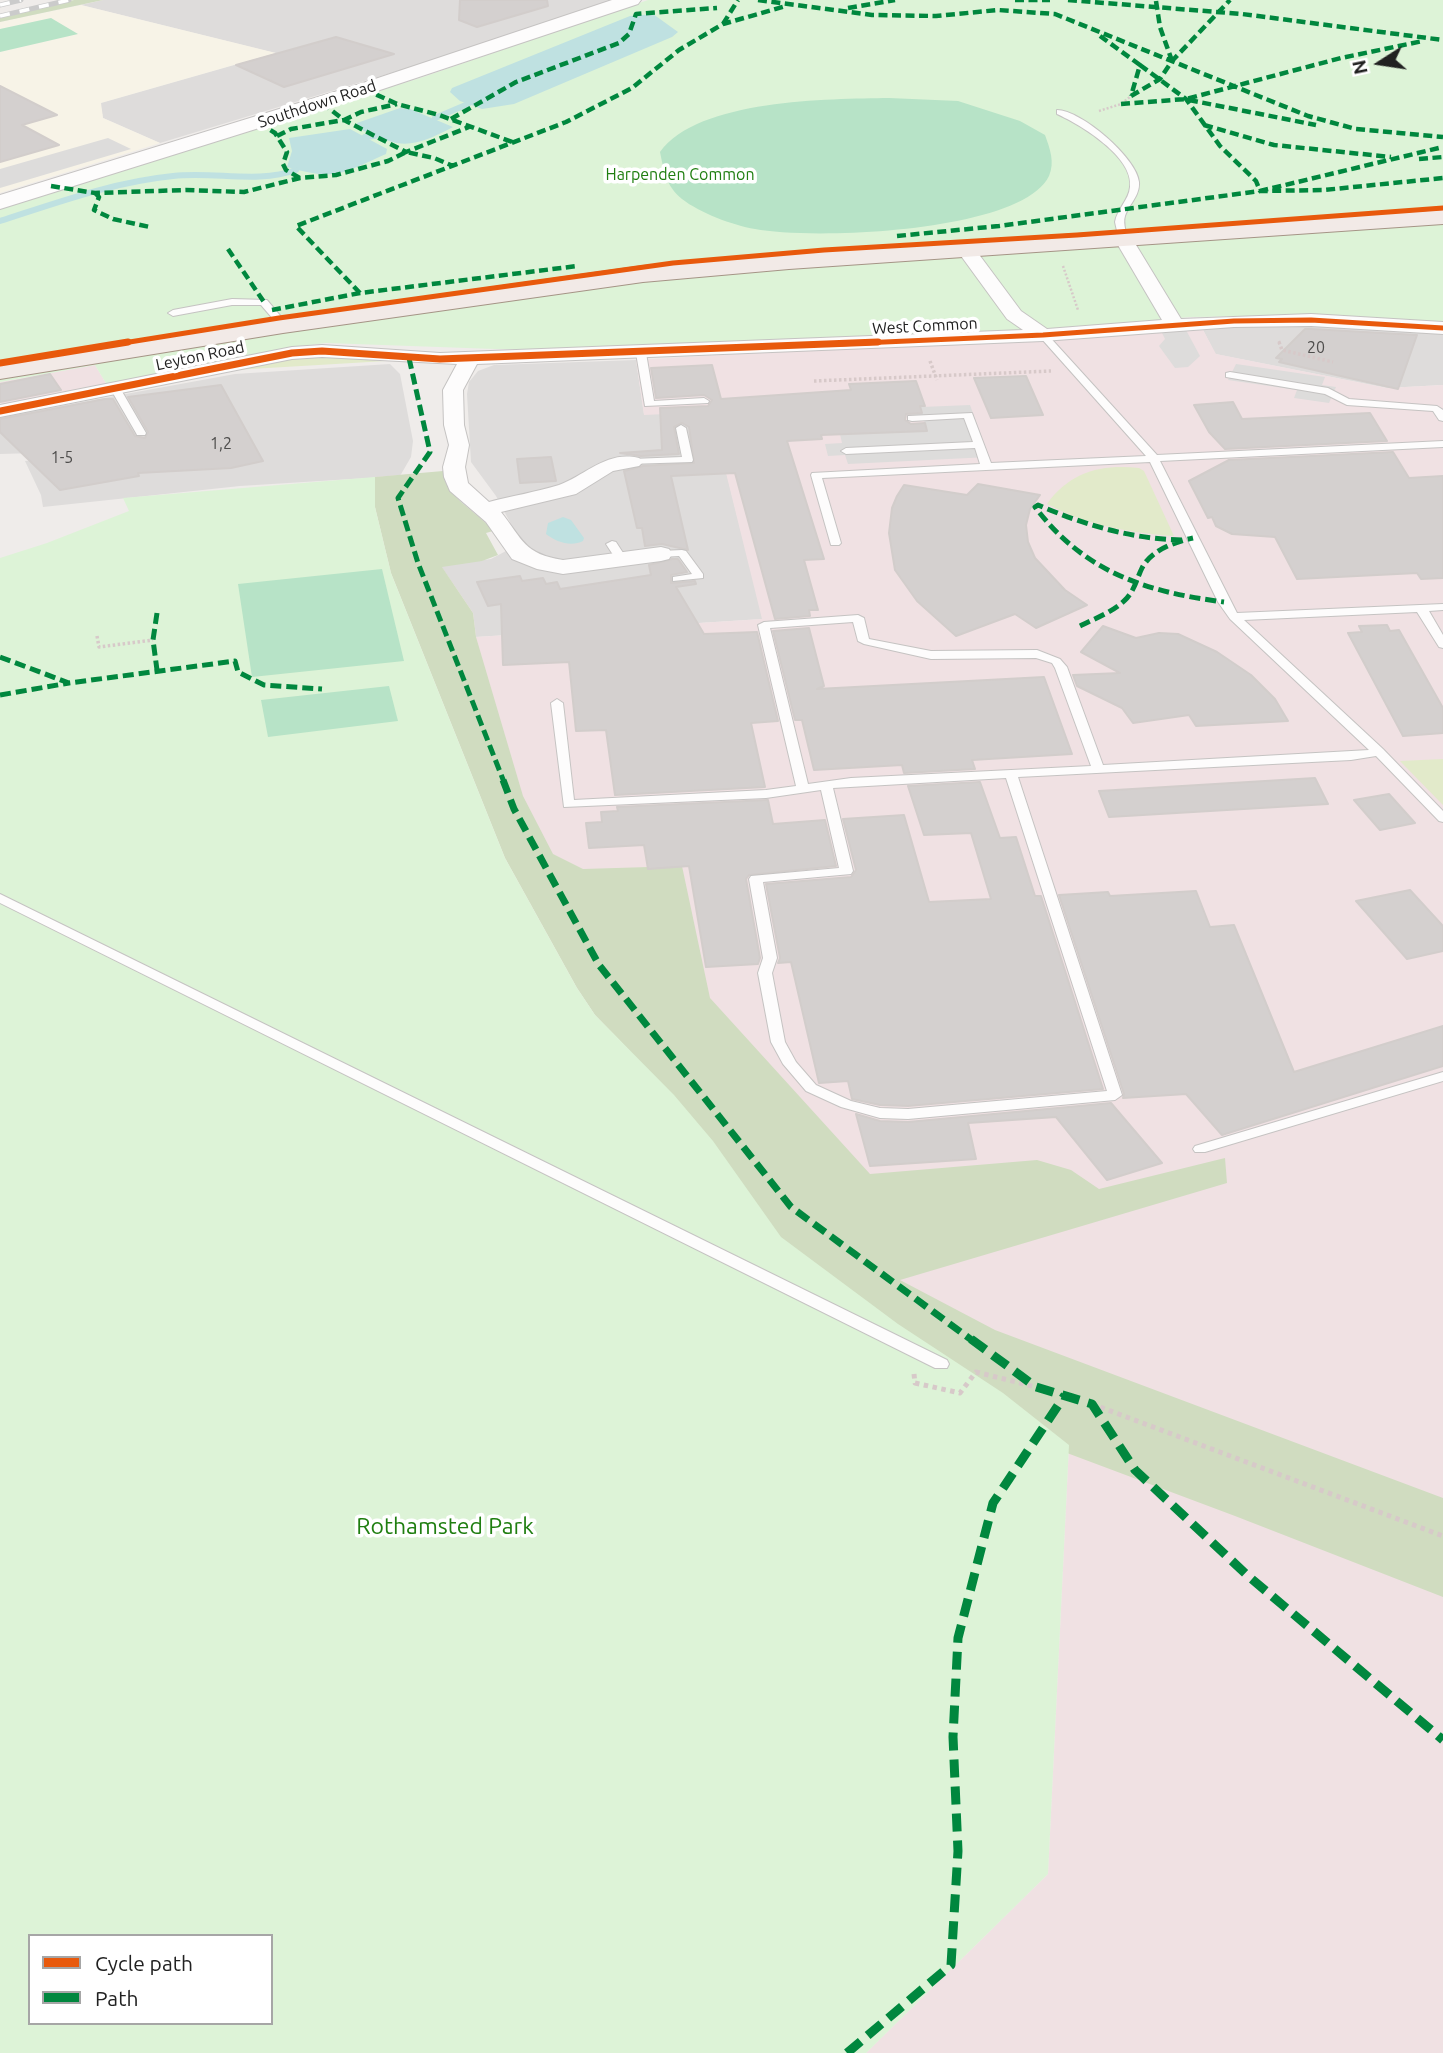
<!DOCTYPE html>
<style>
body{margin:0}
#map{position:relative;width:1443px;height:2053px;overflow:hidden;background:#efecea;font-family:Ubuntu,sans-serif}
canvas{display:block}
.legend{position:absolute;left:28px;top:1934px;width:245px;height:91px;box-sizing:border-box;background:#fff;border:2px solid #a6a6a6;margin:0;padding:9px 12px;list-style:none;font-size:21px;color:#212121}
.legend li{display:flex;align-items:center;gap:14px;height:35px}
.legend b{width:35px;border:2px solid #a6a6a6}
.north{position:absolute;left:1345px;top:28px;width:70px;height:70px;-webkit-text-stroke:5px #fff;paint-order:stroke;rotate:258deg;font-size:19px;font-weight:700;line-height:28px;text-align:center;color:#212121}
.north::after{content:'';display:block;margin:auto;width:24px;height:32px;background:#212121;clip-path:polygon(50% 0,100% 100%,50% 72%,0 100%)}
</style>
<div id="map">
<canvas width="1443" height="2053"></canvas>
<ul class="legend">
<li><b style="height:9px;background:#e8590c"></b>Cycle path</li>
<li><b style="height:9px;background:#00873e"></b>Path</li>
</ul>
<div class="north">N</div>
</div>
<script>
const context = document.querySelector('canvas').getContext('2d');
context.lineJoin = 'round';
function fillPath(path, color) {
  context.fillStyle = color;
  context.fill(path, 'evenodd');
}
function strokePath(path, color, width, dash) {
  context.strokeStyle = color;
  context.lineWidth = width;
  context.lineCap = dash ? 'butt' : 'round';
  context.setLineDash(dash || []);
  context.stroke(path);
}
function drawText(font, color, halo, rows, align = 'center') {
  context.font = font + ' Ubuntu,sans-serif';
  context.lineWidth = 7;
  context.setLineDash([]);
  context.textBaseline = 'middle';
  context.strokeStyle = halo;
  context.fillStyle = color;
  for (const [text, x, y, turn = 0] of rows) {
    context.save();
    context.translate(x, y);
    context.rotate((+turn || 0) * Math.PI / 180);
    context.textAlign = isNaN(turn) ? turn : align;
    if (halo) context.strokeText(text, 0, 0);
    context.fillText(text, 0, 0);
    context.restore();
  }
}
fillPath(new Path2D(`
 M103,0h508l-197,66 -254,77 -57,-25 -3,-15 175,-50 -194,-48z
 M1295,325l148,7v53l-56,3 -172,-34 -14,-28z
 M636,360l8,54 67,-3 52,208 -287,18 -3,-24 -32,-47 50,-7 30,-16 -25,-47 -25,-34 -4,-68 2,-12 9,-11 16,-6z
 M390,364l10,10 13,67 -2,16 -11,19 -160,10 -197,21 -2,-12 -16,-34 15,-1 -5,-7 -35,1v-37l235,-43z`), '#dedcdb');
fillPath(new Path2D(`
 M1201,326l15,28 171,34 56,-3v1668h-577l182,-179 21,-429 -288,-208 -204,-249 -72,-130 -114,-285 -16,-66v-30l49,-4 13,87 36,53 3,24 286,-18 -51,-207 -67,3 -8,-55z
 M95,365l12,20 -104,21 -3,-5v-19z`), '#f0e1e3');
fillPath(new Path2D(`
 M81,5l195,48 -175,50 2,15 57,25 -160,50v-171z`), '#f7f3e7');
fillPath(new Path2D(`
 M108,138l23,11 -131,39v-19z
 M1186,330l14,26 -12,11 -13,1 -16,-22 6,-7 -4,-8z
 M1236,364l89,13 -3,8 14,2 -7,16 -35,-5 3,-8 -69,-10z
 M970,405l19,52 -141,7 -3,-9 -17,1 -3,-12 17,-1 -2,-9 87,-4 -3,-10 -13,1 -2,-8 -12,-5z`), '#dddcdb');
fillPath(new Path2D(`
 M315,355l71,6 -152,9 1,-4z
 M1139,468l5,3 30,65c-44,-3 -88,-11 -127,-32 23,-32 54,-40 92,-36z
 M1443,759v46l-43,-44z`), '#e2eaca');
fillPath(new Path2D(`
 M74,0h29l-103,22v-5z
 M443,471c1,26 36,41 50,60l-7,2 12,22 -16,6 -40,6 31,46 3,24 47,159 30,58 30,15 99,-3 28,132 160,176 167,-14 34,10 28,19 126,-31 2,25 -327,97 95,50 448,168v99l-208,-81 -360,-135 -875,-522 630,192 -35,-36 -18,-27 -72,-130 -114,-285 -16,-66v-30z`), '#d0dcc0');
fillPath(new Path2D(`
 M648,0h795v324l-170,-8 -83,1 -132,12 -358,20h-205l-169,-6 -35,4 -184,38 -12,-20 -95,17v-175l420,-129z
 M375,477v30l16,66 114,285 72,130 18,27 79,80 39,46 68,96 117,87 105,69 66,52 -21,429 -182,179h-866v-1495l47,-15 82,-32 -6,-13zM30,1936h241v87h-241z`), '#ddf3d7');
fillPath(new Path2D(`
 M51,18l27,16 -78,18v-23z
 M889,98l69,3 62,20 25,14c5,14 10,27 4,41 -28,57 -238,64 -294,53 -23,-4 -55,-16 -73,-30 -16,-13 -18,-28 -22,-47 38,-53 169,-53 229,-54z
 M382,569l22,92 -152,16 -14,-93z
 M389,686l9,35 -130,16 -7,-37z`), '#b7e3c7');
fillPath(new Path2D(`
 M653,14l25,18 -6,5 -158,67 -32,5 -22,-8 -10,-9 2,-4 178,-72z
 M400,108l10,1 43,18c-42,22 -52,22 -95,1l-1,-5z
 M350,129l37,20 -1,5c-45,20 -50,27 -99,13l5,-16 -3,-13z
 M563,517l8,3 13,18 -1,3c-12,6 -27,1 -37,-7l2,-11z`), '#bfe1e1');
strokePath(new Path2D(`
 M435,118l33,-14
 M365,137l10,-1
 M0,221c56,-18 113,-39 173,-45 41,-5 84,8 123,-6`), '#bfe1e1', 6);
const building = new Path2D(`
 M460,0h87l1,6 -71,21 -18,-7z
 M336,37l58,17 -110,33 -48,-22z
 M0,86l57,29 -35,10 37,20 -59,17z
 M1305,329h6l106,6 -19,54 -119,-27 3,-3 -6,-1z
 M712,365l9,34 130,-9 -2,-6 67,-3 9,25h-5l2,7 -16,1 -1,6 6,4 14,-1 2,8 -106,4 1,4 -35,2 37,118 -20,1 14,50h-9l1,6 -35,3 -40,-146 -64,3 17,74 -26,-6 -17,2 -3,-18h-5l-13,-57 19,-5 51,-3 -5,-36 -7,-4 -8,4 5,27 -38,2 -21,-3 42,-3 -2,-42 48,-2 4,-6 -8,-5 -48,3 -5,-30z
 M50,374l11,16 -61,12v-18z
 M1026,376l17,39 -52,3 -17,-40z
 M221,385l42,76 -32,7 -93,5 1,3 -79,14 -60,-58v-13l105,-20h8l22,37 10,2 3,-6 -20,-35z
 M1233,402l9,17 128,-6 17,28 -162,8 -16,-17 -15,-27z
 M1393,452l16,26 34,-2v102l-22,1 -4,-6 -120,6 -22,-42 -43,-3 -16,-8 -4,-9 -4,1 -19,-37 40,-21z
 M551,457l5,24 -36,2 -3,-24z
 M978,484l62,11 -10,14 -4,16 2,17 7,16 30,32 22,15 -51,23 -21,-14 -59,22 -39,-35 -22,-31 -6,-37 3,-25 5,-12 7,-11 63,10z
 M672,559h6l9,13 -16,3v8l24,-2 1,3 -20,3 28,47 53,-2 21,89 -27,2 14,64 -150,8 -9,-65 -30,1 -7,-69 -66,3 -2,-61 -13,2 -11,-24 43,-6 2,5 21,-3 3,6 11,-2 3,7 91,-14 -2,-10z
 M1387,625l3,6 9,-1 44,78v25l-40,3 -55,-103 14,-1 -3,-6z
 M1103,626l33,12 23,-5 19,1 39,18 34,23 24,24 13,22 -92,5 -7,-11 -56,8 -11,-15 -45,-22 -4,-11 47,-2 -39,-21z
 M809,628l15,58 -7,3 227,-12 28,77 -100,6 3,9 -71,4 -2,-8 -88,5 -12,-50h-7l-22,-89z
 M1315,778l13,26 -219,13 -10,-26z
 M980,782l20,56 16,-1 19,59h6l62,193 -195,17 -28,-1 -28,-6 -4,-18 -29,2 -28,-121 -13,1 2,-5 -14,-74 85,-7 5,-7 -13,-51 61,-4 25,87 62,-3 -20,-66 -47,2 -16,-49z
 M1389,794l26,29 -35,7 -26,-30z
 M768,800l5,24 52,-4 11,46 -87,9 -3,4 14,79 -2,6 -52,3 -17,-101 -41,3 -4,-24 -55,3 -3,-25 16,-1 -1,-10 17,-1 -1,-4z
 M1410,890l33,36v25l-36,8 -51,-58z
 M1196,891l14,36 24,-2 60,147 149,-46v40l-221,69 -36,-41 -63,4 1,-4 -65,-199 49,-3 2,4z
 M1111,1103l51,60 -55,17 -51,-63 -88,6 8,36 -106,7 -14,-52 24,7 28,1z`);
fillPath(building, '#d4d0cf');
strokePath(building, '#d2cdcb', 2);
const service = new Path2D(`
 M1057,110c24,0 80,48 82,72 1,14 -10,22 -14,34 -3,9 3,18 2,26l-8,-2 -4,-18c2,-13 14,-22 15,-35 4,-30 -49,-62 -73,-73z
 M232,299l35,1 21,25 -8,2 -19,-22h-29l-59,11 -5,-3 5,-3z
 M1043,332l3,1 111,122 286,-14v6l-283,14 77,152 206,-9v6l-14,1 14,24v13l-4,-1 -22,-35 -173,8 139,129 60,62v11l-4,-1 -63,-65 -25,4 -333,17 104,318 -7,5 -207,19 -28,-1 -39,-11 -35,-16 -23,-27 -12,-22 -13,-69 5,-15 -14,-79 2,-3 88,-8 -18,-78 -55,8 -202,9 -13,-104 6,-4 6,4 11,97 192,-10 30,-4 -38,-161 6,-3 94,-7 6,3 5,21 62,12 106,-1 23,9 7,8 36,98 266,-15 -139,-131 -12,-17 -68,-140 -328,16 19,65 -2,2h-8l-20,-70 1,-2 168,-9 -5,-16 -129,6 -5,-3 5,-3 127,-6 -9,-24 -52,3 -4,-1v-4l64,-3 19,50 155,-7 -106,-119v-4zM853,622l5,19 6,3 67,15 105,-1 16,5 3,5 36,98 -240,12 -43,6 -38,-156zM1006,778l101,313 -199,18 -28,-1 -29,-7 -35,-16 -20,-23 -11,-20 -13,-69 5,-15 -14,-76 88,-8 2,-3 -20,-83z
 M641,350l5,3 8,48 50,-3 5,3 -1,2 -63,3 -9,-53z
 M1230,372l98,16 21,11 88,7 6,4v11l-4,-1 -6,-9 -86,-6 -22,-11 -99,-17v-4z
 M115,385l5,3 26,45 -1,2h-8l-1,-2 -26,-45z
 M681,425l5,3 7,32 -1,2 -64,2v-4l4,-1 50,-2 -6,-29z
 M612,541l4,1 11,17 -2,2 -4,1 -4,-1 -11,-17z
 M682,550l4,1 17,23v4l-30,3v-4l19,-3 -13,-18 -18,1 -6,-3 6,-3z
 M0,894l947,466 2,4 -2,4h-12l-935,-465z
 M1443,1072v9l-238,71h-10l-2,-3 2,-3z`);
const minor = new Path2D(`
 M1124,235l9,5 48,79 130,-5 132,8v12l-132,-8 -77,1 -191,14 -566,23 -14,26 1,35 5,20 -4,22 3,16 21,19c23,-6 47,-10 70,-17 27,-10 48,-35 80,-27l4,4 -4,4 -26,5 -37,23 -75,18c22,28 23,42 62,48l98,-13 8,2 3,5 -3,5 -8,2 -98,13 -26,-5 -25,-10 -26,-37 -36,-31 -6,-14 -1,-10 6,-22 -5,-20 -1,-35 14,-26 -135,-7 -30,2 -292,58v-12l292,-58 30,-2 118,8 583,-23 -16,-11 -51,-70 9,-6 7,2 49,66 26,18 115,-9 -47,-80z`);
const tertiary = new Path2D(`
 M612,0h29l-3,4 -267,89 -371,116v-14l357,-110z`);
const primary = new Path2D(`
 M1443,210v14l-654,45 -146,13 -360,51 -283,46v-16l283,-46 360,-51 146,-13z`);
strokePath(service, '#c5c3c2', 2);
strokePath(minor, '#c5c3c2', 2);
strokePath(tertiary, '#c5c3c2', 2);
strokePath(primary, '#a59486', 2);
strokePath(new Path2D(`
 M1099,111l22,-7 10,-8
 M1063,266l15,44
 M1279,341l1,3`), '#d7c9c9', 2.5, [2, 2]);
strokePath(new Path2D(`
 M1279,342l3,8 51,12
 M930,361l7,19
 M814,381l237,-10
 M97,636l2,11 54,-7`), '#d7c9c9', 3.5, [2.5, 2.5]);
strokePath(new Path2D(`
 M914,1374l1,9 45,10 16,-21 60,15
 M1092,1404l351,132`), '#d7c9c9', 5, [4.5, 4.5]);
fillPath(service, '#fdfcfc');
fillPath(minor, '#fdfcfc');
fillPath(tertiary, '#fdfcfc');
fillPath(primary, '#f2eae7');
const rail = new Path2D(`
 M0,5l21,-5
 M0,16l69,-16`);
strokePath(rail, '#cbcbcb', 5);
strokePath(rail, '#fff', 3.5, [10]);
strokePath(new Path2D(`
 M758,0l114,15 64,1 62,-6 57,4 253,102 48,13 87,8
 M1015,0h35
 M1068,0l174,14 201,26
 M1156,1l4,26 12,34
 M848,8l47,-8
 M723,24l15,-24
 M1100,36l40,29 -9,31
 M1140,65l46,34 34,47 36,35 4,10 183,-44
 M364,89l33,15 42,11 76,28
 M1131,96l29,-17 12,-18 58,-61
 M1189,100l127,25
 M322,103l22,17 17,-8 36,-8
 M1121,104l65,-5 155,-41 82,-17
 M451,119l65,-37 103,-39 10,-9 7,-20 81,-6
 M259,123l16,10 12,19 -4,12 3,6 14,8
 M1204,125l70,20 117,12
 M277,136l14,-7 53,-9 62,32 63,-25
 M1419,159l24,-2
 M51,186l44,7 91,-3 58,2 56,-14 36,-3 52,-14 18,-9 28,6 19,8
 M95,193l4,4 -5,13 19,9 37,8
 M897,236l102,-10 261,-35 64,-1 119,-12
 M228,249l36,53
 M360,293l-64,-67 270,-104 66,-34 47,-38 44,-26 63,-18
 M272,310l88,-17 217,-27`), '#00873e', 4.5, [9, 4.5]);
strokePath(new Path2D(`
 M409,358l21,94 -32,46 20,65 86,219
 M1182,540c-51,-1 -97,-15 -144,-35l-3,2c49,65 111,85 189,95
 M157,613l-4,27 4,30
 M1080,626c16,-8 35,-15 47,-28 8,-9 10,-20 15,-30 9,-18 33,-26 51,-30
 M0,657l69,26 166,-22 3,11 26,13 58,4
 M0,695l69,-12`), '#00873e', 5, [11, 5]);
strokePath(new Path2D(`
 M503,780l11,29 85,156 192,242 182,134`), '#00873e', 7, [14, 7]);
strokePath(new Path2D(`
 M971,1339l65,48 56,17 43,66 112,105 196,165
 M847,2053l104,-88 7,-114 -5,-114 5,-99 35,-135 72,-108`), '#00873e', 9, [18, 9]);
strokePath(new Path2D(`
 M117,344l162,-26 394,-55 151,-13 253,-15 366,-27
 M839,344l204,-9 191,-14 77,-1 132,8`), '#e8590c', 5);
strokePath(new Path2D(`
 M0,363l128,-21
 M0,411l292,-58 30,-2 118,8 438,-17`), '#e8590c', 7);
drawText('16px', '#212121', '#fff', [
 ["Southdown Road",317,104,-18],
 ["West Common",925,326,-3],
 ["Leyton Road",200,356,-12]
]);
drawText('16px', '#1f7e10', '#fff', [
 ["Harpenden Common",680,175]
]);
drawText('16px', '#4e4d4c', null, [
 ["20",1316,348],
 ["1,2",221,444],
 ["1-5",62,458]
]);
drawText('23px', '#1f7e10', '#fff', [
 ["Rothamsted Park",445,1526]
]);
</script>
